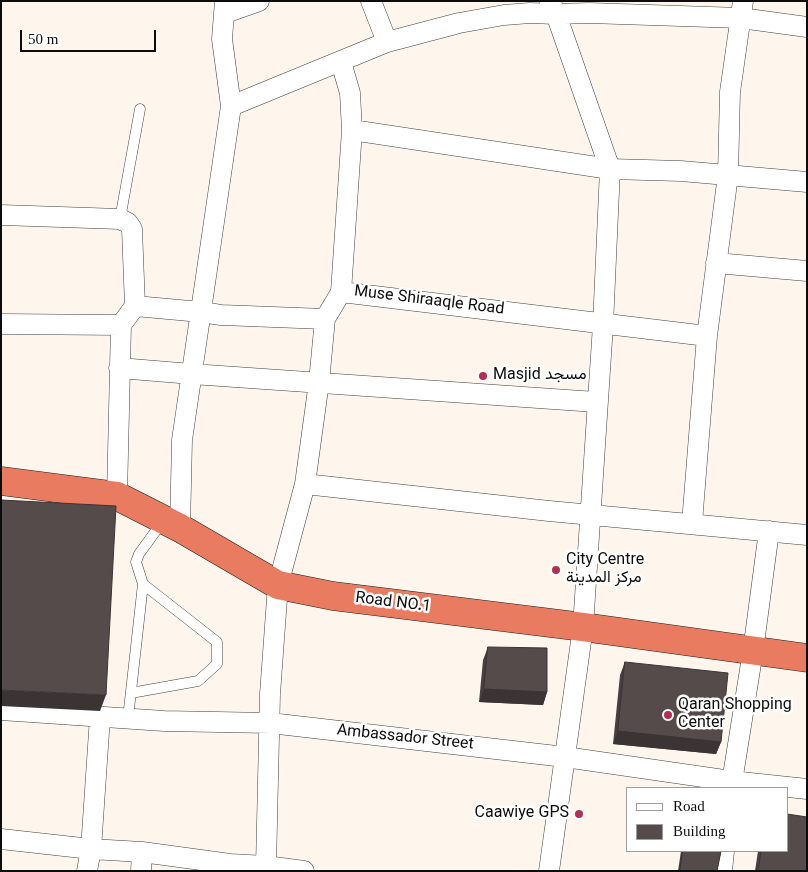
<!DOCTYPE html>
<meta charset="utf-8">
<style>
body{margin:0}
#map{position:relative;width:808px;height:872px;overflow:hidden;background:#fef6ed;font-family:Georgia,serif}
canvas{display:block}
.frame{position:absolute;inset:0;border:2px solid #0c0c0c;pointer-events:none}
.legend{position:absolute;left:626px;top:787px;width:162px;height:65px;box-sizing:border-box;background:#fff;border:1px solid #9e9e9e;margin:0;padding:6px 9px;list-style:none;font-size:15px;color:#0c0c0c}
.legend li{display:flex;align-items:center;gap:10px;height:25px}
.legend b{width:25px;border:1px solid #9e9e9e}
.scale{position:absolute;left:20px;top:30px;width:136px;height:22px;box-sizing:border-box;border:2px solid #0c0c0c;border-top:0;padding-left:6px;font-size:15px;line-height:18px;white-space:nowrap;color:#0c0c0c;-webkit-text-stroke:4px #fff;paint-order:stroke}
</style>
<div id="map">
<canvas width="808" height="872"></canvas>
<div class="frame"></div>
<ul class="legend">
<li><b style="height:6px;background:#fff"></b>Road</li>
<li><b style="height:14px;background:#544b4a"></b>Building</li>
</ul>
<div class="scale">50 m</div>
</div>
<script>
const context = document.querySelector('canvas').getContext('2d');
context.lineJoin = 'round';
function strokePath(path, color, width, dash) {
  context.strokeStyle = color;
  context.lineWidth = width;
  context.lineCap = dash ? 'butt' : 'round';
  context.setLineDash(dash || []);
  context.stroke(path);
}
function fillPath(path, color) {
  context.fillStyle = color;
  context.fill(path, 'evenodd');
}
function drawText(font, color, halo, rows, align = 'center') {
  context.font = font + ' Georgia,Vazirmatn,serif';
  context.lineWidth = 5;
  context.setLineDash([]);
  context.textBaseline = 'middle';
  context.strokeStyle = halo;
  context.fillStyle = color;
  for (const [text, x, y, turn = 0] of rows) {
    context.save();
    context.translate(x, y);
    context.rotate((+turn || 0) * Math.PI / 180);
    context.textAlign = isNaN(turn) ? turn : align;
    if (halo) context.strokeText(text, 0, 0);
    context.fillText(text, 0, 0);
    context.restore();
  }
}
const lane = new Path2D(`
 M120,219l20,-110
 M131,693l67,-12 19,-17v-22l-74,-58
 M128,718l15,-134 -7,-22 3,-8 24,-33`);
const street = new Path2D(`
 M371,1l16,41
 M225,13l34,-12
 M231,106l156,-64 72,-19 45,-8 26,-2 26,1 33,-1 152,5 66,9
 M352,130l258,39 71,2 126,11
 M1,215l119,4 8,4 4,6 3,77 -14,19 -120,-1
 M716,263l91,8
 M341,292l366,44
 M135,306l66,6 20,3 104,4
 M119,368l73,6 404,28
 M305,484l244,27 258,24
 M117,496l4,-171
 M692,523l15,-187 21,-161 2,-83 13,-91
 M180,528l2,-88 49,-334 -9,-67 3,-38
 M1,710l163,11 106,2 295,34 166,24 76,8
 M731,788l22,-137 16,-120
 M1,839l90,10 51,3 88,12 36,2 38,5
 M266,866l4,-172 8,-109 27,-101 14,-102 6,-63 16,-27 11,-162 -2,-37 -9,-31
 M87,871l4,-22 9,-132
 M141,871l1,-19
 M549,871l34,-244 20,-302 7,-156 -54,-155 -6,-13
 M722,871l2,-20`);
const highway = new Path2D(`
 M1,481l116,15 63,32 98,57 55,11 250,31 224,31`);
strokePath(lane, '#3f3f3f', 11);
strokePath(street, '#3f3f3f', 21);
strokePath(highway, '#1d1d1d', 29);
strokePath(lane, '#fff', 10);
strokePath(street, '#fff', 20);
strokePath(highway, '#e97b60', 28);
fillPath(new Path2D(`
 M488,647l59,45 -4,13 -64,-3 4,-42z
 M625,662l96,80 -5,12 -103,-10 7,-69z
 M681,851h40l-4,20h-39z
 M758,851h29l20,20h-52z`), '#484040');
fillPath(new Path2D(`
 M484,689l63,3 -4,13 -64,-3z
 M1,690l105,5 -6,16 -99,-5z
 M618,731l103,11 -5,12 -103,-10z`), '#3b3434');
const building = new Path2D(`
 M1,500l115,6 -10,189 -105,-5z
 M488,647l59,1v44l-63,-3z
 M625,662l103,11 -7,69 -103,-11z
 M787,814l20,3v54h-49l3,-20h26z
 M683,851h38l-4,20h-37z`);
fillPath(building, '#544b4a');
strokePath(building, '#3b3434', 1);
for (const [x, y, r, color] of [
 [483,376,5,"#b12f57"],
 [556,570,5,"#b12f57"],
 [668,715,5,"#b12f57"],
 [579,814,5,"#b12f57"]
]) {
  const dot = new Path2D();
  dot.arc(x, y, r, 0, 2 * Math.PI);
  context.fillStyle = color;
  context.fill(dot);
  strokePath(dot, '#fff', 2);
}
drawText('16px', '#0c0c0c', '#fff', [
 ["Muse Shiraaqle Road",429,302,7],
 ["Road NO.1",393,604,7],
 ["Ambassador Street",405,739,6]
]);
drawText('16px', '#0c0c0c', '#fff', [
 ["Masjid مسجد",493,376],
 ["City Centre",566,561],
 ["مركز المدينة",566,579],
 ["Qaran Shopping",678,706],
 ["Center",678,724],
 ["Caawiye GPS",569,814,"right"]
], 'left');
</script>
